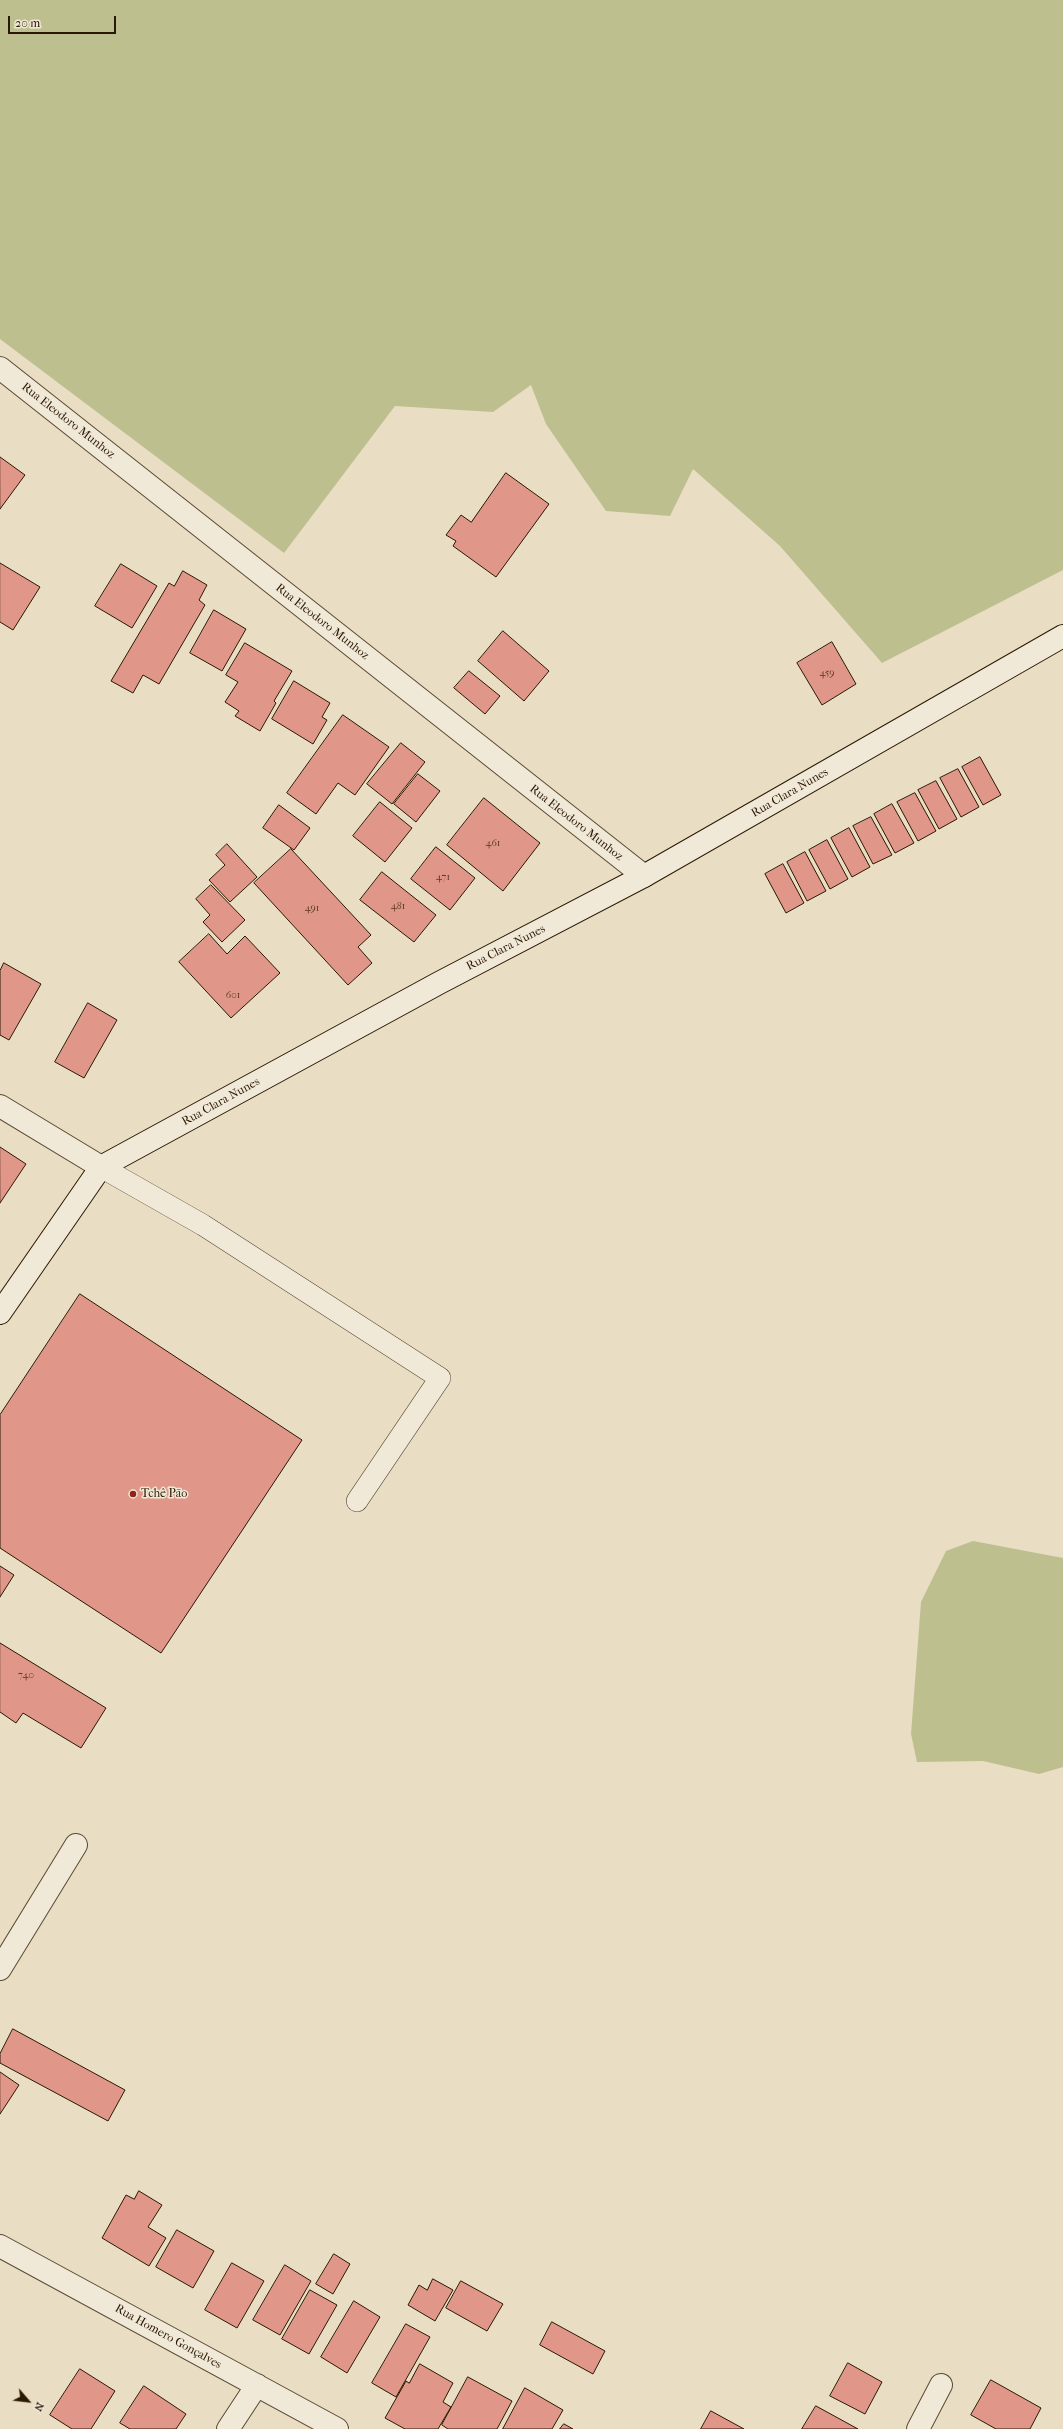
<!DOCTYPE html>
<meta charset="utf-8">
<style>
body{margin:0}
#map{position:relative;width:1063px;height:2429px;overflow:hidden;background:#e9ddc3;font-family:"IM FELL French Canon",serif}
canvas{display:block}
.north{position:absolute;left:8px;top:2381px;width:40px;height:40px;-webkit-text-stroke:3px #f1e9d8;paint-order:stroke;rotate:118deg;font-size:11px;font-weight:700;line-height:16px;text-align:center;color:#2b1802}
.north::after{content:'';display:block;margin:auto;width:14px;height:18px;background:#2b1802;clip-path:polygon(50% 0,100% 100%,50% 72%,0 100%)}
.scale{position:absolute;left:8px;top:16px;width:108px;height:18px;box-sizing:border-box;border:2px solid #2b1802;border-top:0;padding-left:5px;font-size:12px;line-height:14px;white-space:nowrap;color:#2b1802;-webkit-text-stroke:3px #f1e9d8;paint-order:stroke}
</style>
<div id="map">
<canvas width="1063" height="2429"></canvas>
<div class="north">N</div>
<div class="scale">20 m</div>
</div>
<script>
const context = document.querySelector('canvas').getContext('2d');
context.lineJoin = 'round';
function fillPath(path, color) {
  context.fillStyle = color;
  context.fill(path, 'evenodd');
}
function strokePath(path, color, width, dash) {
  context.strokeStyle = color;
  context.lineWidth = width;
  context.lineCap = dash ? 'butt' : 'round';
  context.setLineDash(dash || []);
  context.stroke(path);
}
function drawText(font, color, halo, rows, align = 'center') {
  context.font = font + ' "IM FELL French Canon",serif';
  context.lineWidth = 3;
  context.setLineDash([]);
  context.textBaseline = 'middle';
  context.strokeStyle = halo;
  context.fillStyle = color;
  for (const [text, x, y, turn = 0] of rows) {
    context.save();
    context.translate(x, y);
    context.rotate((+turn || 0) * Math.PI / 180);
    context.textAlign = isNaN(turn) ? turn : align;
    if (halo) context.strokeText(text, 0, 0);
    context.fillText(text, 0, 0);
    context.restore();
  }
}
fillPath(new Path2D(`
 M0,0h1063v570l-181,93 -102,-117 -87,-77 -23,47 -64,-5 -60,-87 -15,-39 -38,27 -98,-6 -111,147 -284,-214z
 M973,1541l90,17v209l-24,7 -56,-13 -66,1 -6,-28 10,-132 25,-51z`), '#bebf8f');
const building = new Path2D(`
 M0,457l25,18 -25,34z
 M506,473l43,31 -53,73 -43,-31 3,-5 -10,-6 15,-20 10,7z
 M0,563l40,24 -27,43 -13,-8z
 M121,564l36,22 -25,42 -37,-22z
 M183,571l24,14 -8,15 6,5 -46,79 -16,-9 -10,18 -22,-12 58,-98 5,3z
 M214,610l32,19 -24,42 -32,-18z
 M503,631l46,40 -25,30 -46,-40z
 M832,642l24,42 -34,21 -25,-42z
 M245,643l47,28 -18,30 2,2 -16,28 -25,-15 4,-5 -14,-9 13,-20 -12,-7z
 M469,671l31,25 -15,18 -31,-26z
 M294,681l36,22 -8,14 5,3 -14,24 -41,-25z
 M343,715l46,32 -34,48 -17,-12 -22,31 -29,-21z
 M401,743l24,19 -33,42 -25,-20z
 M980,757l21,38 -18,10 -21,-38z
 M958,769l21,38 -18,10 -21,-39z
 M418,774l22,17 -24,31 -22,-18z
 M936,781l21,38 -18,10 -21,-39z
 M915,793l21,38 -18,10 -21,-39z
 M484,798l56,45 -37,48 -56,-46z
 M380,802l32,26 -27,34 -32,-26z
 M892,804l22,39 -19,10 -21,-39z
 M279,805l31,23 -16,22 -31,-22z
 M871,817l21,38 -19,9 -20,-38z
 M849,828l21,39 -18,10 -21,-39z
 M827,840l21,39 -18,10 -21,-39z
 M227,844l30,33 -27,25 -21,-22 16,-15 -9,-10z
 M436,847l39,31 -25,32 -39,-31z
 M291,849l80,86 -13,12 14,16 -24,22 -94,-102z
 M805,852l21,39 -19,10 -20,-39z
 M783,864l21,39 -18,10 -21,-39z
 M382,872l54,43 -22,27 -54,-42z
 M211,885l34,35 -23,22 -19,-20 7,-7 -14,-16z
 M209,934l18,20 18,-18 35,37 -49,45 -52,-56z
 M4,963l37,21 -32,56 -9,-5v-64z
 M88,1003l29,17 -33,58 -29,-16z
 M0,1147l26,17 -26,39z
 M80,1294l222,146 -141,213 -161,-105v-133z
 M0,1566l14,9 -14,22z
 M0,1643l106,65 -25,40 -58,-35 -7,10 -16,-11z
 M13,2029l112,61 -17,31 -108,-58v-9z
 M0,2072l19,13 -19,29z
 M139,2191l23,14 -14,22 18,11 -17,28 -47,-28 24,-43 8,4z
 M177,2230l37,21 -21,37 -37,-21z
 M334,2254l16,10 -17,30 -17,-10z
 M232,2263l32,18 -27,47 -32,-18z
 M285,2265l26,16 -31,54 -27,-15z
 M433,2279l20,11 -18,31 -27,-16 11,-20 8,5z
 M461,2281l42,23 -16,27 -41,-23z
 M310,2290l27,15 -28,49 -27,-15z
 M354,2301l26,16 -33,56 -26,-16z
 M552,2322l53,29 -12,23 -53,-29z
 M406,2324l24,13 -34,60 -24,-14z
 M848,2363l34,19 -17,32 -35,-18z
 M420,2364l33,19 -10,19 8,5 -13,22h-33l-20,-11 21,-37 3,2z
 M80,2369l35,22 -24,38h-19l-22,-14z
 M468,2377l44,24 -15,28h-49l-6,-4z
 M991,2380l50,28 -11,21h-34l-25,-14z
 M144,2386l42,28 -10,15h-46l-10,-6z
 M525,2388l38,22 -11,19h-49z
 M816,2406l42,23h-56z
 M711,2411l33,18h-43z
 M564,2424l9,5h-13z`);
fillPath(building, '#e0978a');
strokePath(building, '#2b1802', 1);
const lane = new Path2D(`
 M101,1167l102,58 237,153 -83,123`);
const street = new Path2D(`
 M0,368l644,508
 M0,1106l101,61
 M0,1969l76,-124
 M0,2246l337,183
 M228,2429l29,-44
 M918,2429l23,-44`);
const secondary = new Path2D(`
 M0,1313l101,-146 338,-184 205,-107 419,-240`);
strokePath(lane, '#5a4932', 22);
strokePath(street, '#5a4932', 24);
strokePath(secondary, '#2b1802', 24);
strokePath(lane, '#f1e9d8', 21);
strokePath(street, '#f1e9d8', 22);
strokePath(secondary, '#f1e9d8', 22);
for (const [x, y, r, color] of [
 [133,1494,4,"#8f2418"]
]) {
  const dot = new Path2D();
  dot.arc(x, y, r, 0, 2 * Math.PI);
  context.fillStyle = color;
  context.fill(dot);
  strokePath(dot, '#f1e9d8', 1.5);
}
drawText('10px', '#583824', null, [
 ["459",827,674],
 ["461",493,844],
 ["471",443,878],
 ["481",398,907],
 ["491",312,909],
 ["601",233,996],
 ["740",26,1676]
]);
drawText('12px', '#2b1802', '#f1e9d8', [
 ["Rua Eleodoro Munhoz",68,421,38],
 ["Rua Eleodoro Munhoz",322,622,38],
 ["Rua Clara Nunes",790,793,-30],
 ["Rua Eleodoro Munhoz",576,823,38],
 ["Rua Clara Nunes",506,948,-27],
 ["Rua Clara Nunes",221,1102,-29],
 ["Rua Homero Gonçalves",168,2337,29]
]);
drawText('12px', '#2b1802', '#f1e9d8', [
 ["Tchê Pão",141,1494]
], 'left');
</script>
